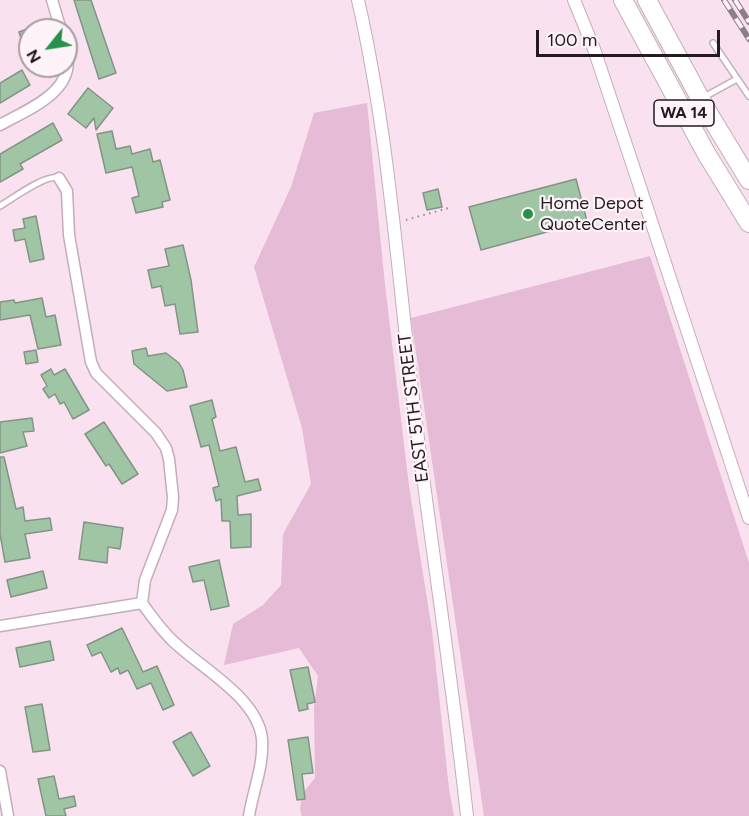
<!DOCTYPE html>
<style>
body{margin:0}
#map{position:relative;width:749px;height:816px;overflow:hidden;background:#f9e1ef;font-family:Figtree,sans-serif}
canvas{display:block}
.north{position:absolute;left:18px;top:18px;width:60px;height:60px;box-sizing:border-box;background:#fdf3f9;border:2px solid #a69da2;border-radius:50%;rotate:240deg;font-size:16px;font-weight:700;line-height:24px;text-align:center;color:#231b20}
.north::after{content:'';display:block;margin:auto;width:21px;height:27px;background:#259149;clip-path:polygon(50% 0,100% 100%,50% 72%,0 100%)}
.scale{position:absolute;left:536px;top:30px;width:184px;height:27px;box-sizing:border-box;border:3px solid #231b20;border-top:0;padding-left:8px;font-size:18px;line-height:21px;white-space:nowrap;color:#231b20;-webkit-text-stroke:4px #fdf3f9;paint-order:stroke}
</style>
<div id="map">
<canvas width="749" height="816"></canvas>
<div class="north">N</div>
<div class="scale">100 m</div>
</div>
<script>
const context = document.querySelector('canvas').getContext('2d');
context.lineJoin = 'round';
function fillPath(path, color) {
  context.fillStyle = color;
  context.fill(path, 'evenodd');
}
function strokePath(path, color, width, dash) {
  context.strokeStyle = color;
  context.lineWidth = width;
  context.lineCap = dash ? 'butt' : 'round';
  context.setLineDash(dash || []);
  context.stroke(path);
}
function drawText(font, color, halo, rows, align = 'center') {
  context.font = font + ' Figtree,sans-serif';
  context.lineWidth = 4.5;
  context.setLineDash([]);
  context.textBaseline = 'middle';
  context.strokeStyle = halo;
  context.fillStyle = color;
  for (const [text, x, y, turn = 0] of rows) {
    context.save();
    context.translate(x, y);
    context.rotate((+turn || 0) * Math.PI / 180);
    context.textAlign = isNaN(turn) ? turn : align;
    if (halo) context.strokeText(text, 0, 0);
    context.fillText(text, 0, 0);
    context.restore();
  }
}
fillPath(new Path2D(`
 M367,103l18,182 24,201 23,144 17,159 5,27h-152l-2,-6 2,-16 13,-16 -1,-70 4,-32 -19,-28 -75,17 9,-41 30,-19 18,-20 2,-51 28,-50 -9,-56 -48,-161 37,-80 23,-74z
 M650,256l99,307v253h-265l-73,-498z`), '#e5bbd5');
const building = new Path2D(`
 M74,0h17l25,73 -17,6z
 M30,28v31l-2,1 -9,-28z
 M22,70l8,15 -30,18v-20z
 M88,88l25,20 -17,22 -2,-12 -8,10 -18,-14z
 M53,123l9,17 -42,24 3,5 -23,13v-28z
 M112,131l4,18 14,-3 2,8 18,-5 3,13 7,-2 10,40 -8,2 1,5 -27,6 -4,-15 7,-2 -7,-29 -26,6 -9,-39z
 M576,179l11,42 -106,29 -12,-43z
 M438,189l4,18 -15,3 -4,-17z
 M36,216l8,43 -14,3 -5,-23 -10,2 -2,-11 12,-2 -2,-9z
 M183,245l8,35 7,52 -18,2 -5,-30 -10,2 -4,-20 -9,2 -4,-18 21,-4 -4,-17z
 M42,298l4,19 9,-2 6,30 -23,4 -8,-34 -30,5v-18l14,-2 1,3z
 M146,348l2,8 18,-3 13,10 4,7 4,17 -20,4 -33,-27 -2,-13z
 M36,350l2,12 -12,2 -2,-12z
 M51,369l3,6 11,-6 24,41 -16,9 -9,-17 -4,2 -5,-10 -6,4 -6,-9 4,-3 -6,-11z
 M212,400l4,17 -4,2 8,32 16,-4 9,35 13,-3 3,11 -24,6 1,19 13,-1v33l-20,1 -1,-27h-8l-1,-22 -5,2 -3,-13 6,-2 -10,-41 -8,2 -11,-41z
 M32,418l2,13 -11,1 4,14 -27,7v-31z
 M104,422l34,52 -16,10 -13,-20 -3,2 -21,-32z
 M0,457h4l12,52 7,-2 2,14 25,-3 2,12 -27,4 5,24 -25,4 -5,-28z
 M84,522l39,6 -3,21 -12,-2 -1,16 -28,-4z
 M219,560l10,46 -18,4 -7,-30 -11,2 -4,-15z
 M43,571l4,17 -36,9 -4,-17z
 M122,628l21,44 14,-6 17,39 -11,5 -12,-27 -14,6 -9,-19 -8,4 -2,-6 -7,4 -10,-20 -9,4 -5,-11z
 M50,641l4,19 -34,7 -4,-19z
 M308,667l7,35 -8,2 1,5 -9,2 -9,-41z
 M42,704l8,46 -17,2 -8,-45z
 M191,732l19,34 -17,10 -20,-34z
 M308,737l5,36 -11,1 3,25 -8,1 -9,-60z
 M54,776l5,23 15,-3 2,10 -12,3 2,7h-20l-8,-37z`);
fillPath(building, '#9fc5a5');
strokePath(building, '#829585', 1.5);
const service = new Path2D(`
 M713,43l36,53
 M704,97l33,-18
 M0,206c12,-7 47,-33 59,-28`);
const minor = new Path2D(`
 M52,0l9,30
 M0,125c30,-17 78,-34 66,-76
 M59,178l8,13 2,44 22,127 5,11 60,60 10,15 3,11 4,38 -1,13 -27,70 -3,23c10,14 19,27 32,39 27,26 84,56 88,97 2,27 -9,51 -13,77
 M0,626l142,-23
 M0,771l8,45`);
const tertiary = new Path2D(`
 M358,0c30,131 39,266 55,399 17,139 39,278 54,417
 M574,0l20,49 42,126 113,343`);
const motorway = new Path2D(`
 M623,0l83,153 43,70
 M647,0l60,111 42,69`);
strokePath(service, '#c4adbb', 8);
strokePath(minor, '#c4adbb', 13);
strokePath(tertiary, '#c4adbb', 14);
strokePath(motorway, '#c4adbb', 20);
strokePath(new Path2D(`
 M406,220l46,-13`), '#9a8993', 2, [1.5, 4.5]);
strokePath(service, '#fff', 5);
strokePath(minor, '#fff', 10);
strokePath(tertiary, '#fff', 12);
strokePath(motorway, '#fff', 18);
const rail = new Path2D(`
 M724,0l25,39
 M735,0l14,22`);
strokePath(rail, '#8e7e88', 6);
strokePath(rail, '#fdf3f9', 4, [11]);
for (const [x, y, r, color] of [
 [528,214,6,"#259149"]
]) {
  const dot = new Path2D();
  dot.arc(x, y, r, 0, 2 * Math.PI);
  context.fillStyle = color;
  context.fill(dot);
  strokePath(dot, '#fdf3f9', 2);
}
for (const [x, y, w] of [
 [684,113,60]
]) {
  const box = new Path2D();
  box.roundRect(x - w / 2, y - 13, w, 26, 4.5);
  context.fillStyle = '#fdf3f9';
  context.fill(box);
  strokePath(box, '#231b20', 1.5);
}
drawText('bold 16px', '#231b20', null, [
 ["WA 14",684,113]
]);
drawText('18px', '#231b20', '#fdf3f9', [
 ["Home Depot",540,204],
 ["QuoteCenter",540,225]
], 'left');
drawText('18px', '#231b20', '#fdf3f9', [
 ["EAST 5TH STREET",414,408,-97]
]);
</script>
